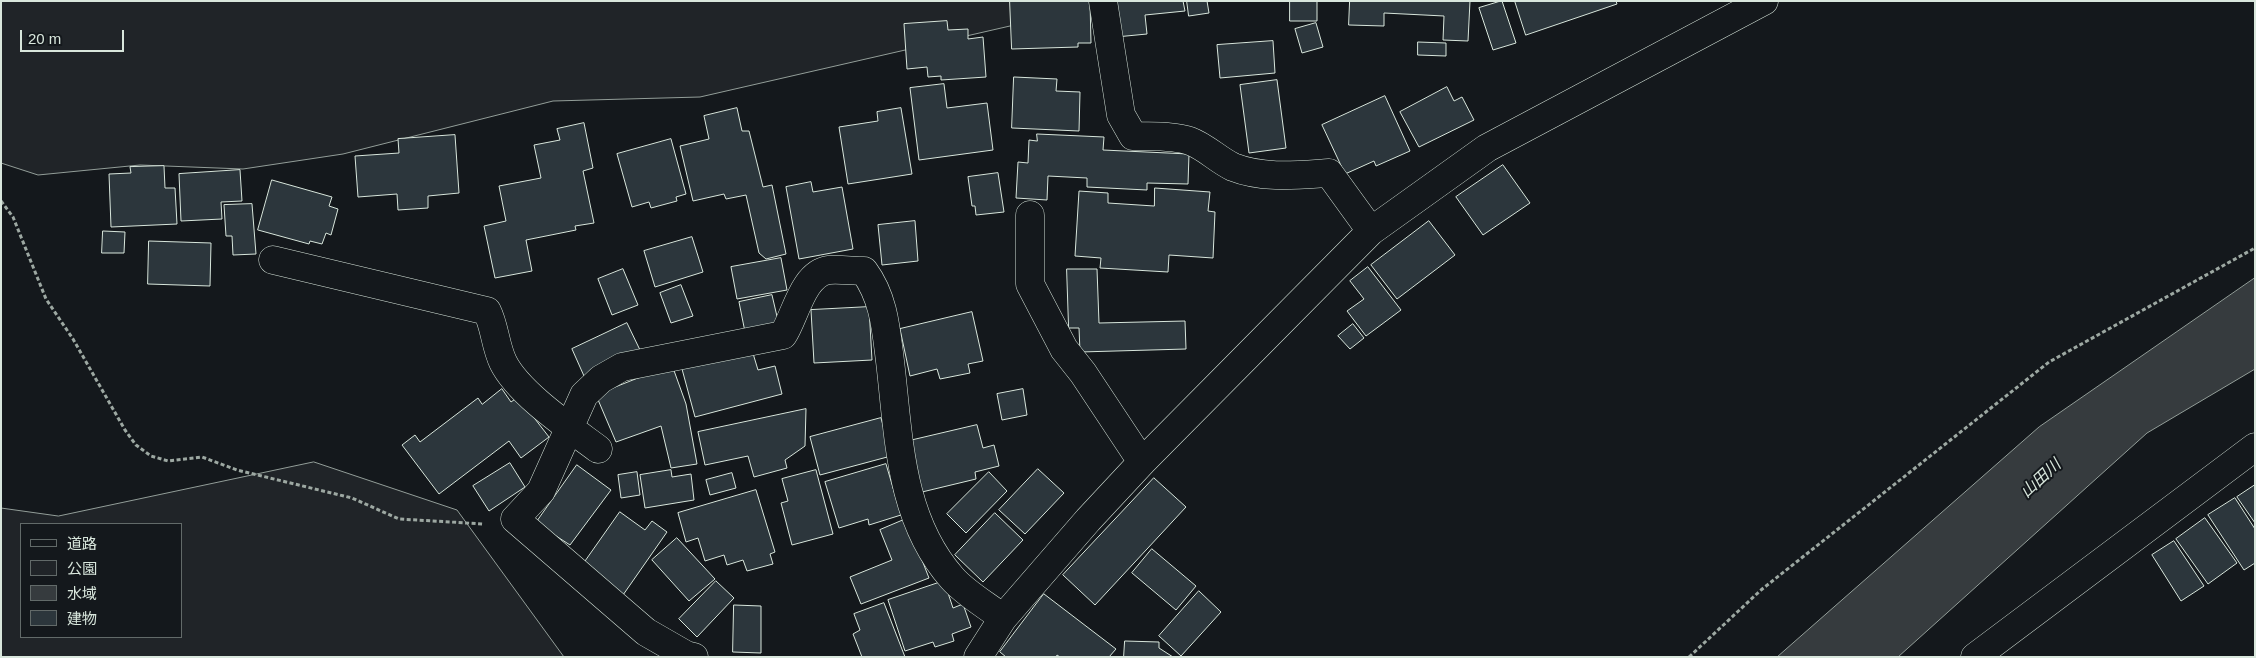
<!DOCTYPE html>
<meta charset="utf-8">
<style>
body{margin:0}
#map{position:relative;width:2256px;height:658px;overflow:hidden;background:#14181c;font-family:Arial,"Noto Sans JP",sans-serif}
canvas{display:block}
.frame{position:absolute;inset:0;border:2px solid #d8e6dc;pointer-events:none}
.legend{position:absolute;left:20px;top:523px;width:162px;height:115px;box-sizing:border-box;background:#14181c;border:1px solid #626a69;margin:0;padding:6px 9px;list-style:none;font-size:15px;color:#d8e6dc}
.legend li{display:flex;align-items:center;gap:10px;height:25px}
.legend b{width:25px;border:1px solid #626a69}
.scale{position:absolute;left:20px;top:30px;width:104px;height:22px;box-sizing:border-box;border:2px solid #d8e6dc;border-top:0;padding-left:6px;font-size:15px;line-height:18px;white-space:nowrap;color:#d8e6dc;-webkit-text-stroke:4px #14181c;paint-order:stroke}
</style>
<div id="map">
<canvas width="2256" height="658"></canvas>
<div class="frame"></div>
<ul class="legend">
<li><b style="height:6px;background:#14181c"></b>道路</li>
<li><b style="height:14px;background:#202428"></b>公園</li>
<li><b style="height:14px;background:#363b3e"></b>水域</li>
<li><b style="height:14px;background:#2c363c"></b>建物</li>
</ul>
<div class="scale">20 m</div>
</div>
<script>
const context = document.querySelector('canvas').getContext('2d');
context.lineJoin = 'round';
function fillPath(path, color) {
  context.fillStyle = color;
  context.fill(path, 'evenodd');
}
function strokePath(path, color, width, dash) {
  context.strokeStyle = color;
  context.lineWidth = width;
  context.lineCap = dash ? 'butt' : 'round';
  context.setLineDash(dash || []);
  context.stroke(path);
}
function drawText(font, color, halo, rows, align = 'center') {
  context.font = font + ' Arial,"Noto Sans JP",sans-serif';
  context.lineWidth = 4;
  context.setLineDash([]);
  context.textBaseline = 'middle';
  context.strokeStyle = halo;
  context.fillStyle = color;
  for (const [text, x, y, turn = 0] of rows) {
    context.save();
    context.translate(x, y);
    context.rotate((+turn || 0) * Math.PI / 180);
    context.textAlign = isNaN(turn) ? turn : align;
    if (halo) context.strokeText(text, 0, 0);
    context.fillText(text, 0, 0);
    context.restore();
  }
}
const green = new Path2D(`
 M1,1h1106l-1,3 -406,93 -147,4 -210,53 -100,15 -103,-4 -102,10 -37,-12z
 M314,462l143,48 107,147h-563v-149l57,8zM21,524h160v113h-160z`);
fillPath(green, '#202428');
strokePath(green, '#939e99', 1);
const water = new Path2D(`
 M2255,278v91l-108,64 -249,224h-121l262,-230z`);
fillPath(water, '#363b3e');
strokePath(water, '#939e99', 1);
const building = new Path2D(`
 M1010,1h80l1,42h-13v4l-66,2z
 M1113,1h70l2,10 -40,4 2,19 -31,3z
 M1187,1h20l2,12 -20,3z
 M1290,1h27v20h-27z
 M1350,1h120l-2,40 -25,-1 1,-24 -60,-3v13l-35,-1z
 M1502,1l14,42 -23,7 -14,-42z
 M1515,1h101l1,3 -91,31z
 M947,21l1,9 20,-1v10l15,-2 3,40 -45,3v-4l-13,1 -1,-10 -20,2 -3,-45z
 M1316,23l7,24 -21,6 -7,-24z
 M1273,41l2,32 -55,5 -3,-33z
 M1418,42l28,1v13l-28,-1z
 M1014,77l43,2 -1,12 24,1 -1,39 -67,-3z
 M1277,80l9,68 -37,5 -9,-68z
 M944,84l3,24 40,-5 6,47 -74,10 -9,-72z
 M1447,87l7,14 8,-4 12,23 -55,27 -19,-35z
 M1385,96l25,55 -34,15 -2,-5 -29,13 -23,-49z
 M737,108l5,23h7l14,56 9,-2 14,69 -20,5 -7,-6 -13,-58 -20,4 -2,-5 -31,7 -13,-55 29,-7 -5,-23z
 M901,108l11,66 -64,10 -9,-57 39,-6 -1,-9z
 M584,123l9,45 -10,3 11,52 -19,3 1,4 -50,10 6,31 -37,7 -11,-52 22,-5 -7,-35 42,-8 -7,-33 26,-5 -3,-11z
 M1037,134l67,3 -1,13 86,4 -1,30 -41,-1v7l-60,-3v-9l-39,-2 -1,24 -31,-2 2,-36 10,1 1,-23 8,1z
 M455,135l4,58 -31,3v12l-30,2 -1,-16 -39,3 -3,-41 44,-3 -1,-14z
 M671,139l15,55 -10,3 1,4 -26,7 -2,-6 -17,5 -15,-53z
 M1503,165l27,38 -47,32 -27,-38z
 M164,166l1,22h10l2,36 -66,3 -2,-53 22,-1 -1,-6z
 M240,170l2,31 -21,1 1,17 -41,2 -2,-47z
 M998,173l6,39 -28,3 -1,-9h-3l-4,-29z
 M272,180l60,17 -3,9 9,3 -7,26 -5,-2 -4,11 -12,-3 -1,3 -51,-14z
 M811,182l2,10 29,-5 11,62 -54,10 -13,-72z
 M1155,188l55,4 -2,19 7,1 -2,46 -44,-3 -1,17 -68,-4 1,-10 -26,-2 4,-65 29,2v10l46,3z
 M252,204l4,50 -23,1 -1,-19h-6l-2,-31z
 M915,221l3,40 -36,4 -4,-40z
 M1429,221l26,34 -58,44 -26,-34z
 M103,231l22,1 -1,21h-22z
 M692,237l11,35 -48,15 -11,-36z
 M149,241l62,2 -1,43 -62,-2z
 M781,258l6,32 -50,9 -6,-32z
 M1368,267l33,43 -35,26 -19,-25 17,-12 -14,-18z
 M623,269l15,36 -26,10 -14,-36z
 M1067,269h30l2,54 86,-2 1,28 -106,3 -1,-24h-10z
 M681,285l12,31 -22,7 -11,-30z
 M772,295l7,30 -34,7 -6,-30z
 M869,307l3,53 -58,3 -3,-53z
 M972,312l11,49 -15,3 2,9 -30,6 -3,-10 -27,7 -10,-47z
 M627,323l13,27 -56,26 -12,-27z
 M1353,324l11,14 -14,11 -12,-13z
 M752,350l6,20 17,-4 7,28 -87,23 -13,-48z
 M672,365l14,39 11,60 -26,4 -10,-42 -45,16 -20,-47z
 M502,389l9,13 7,-5 31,40 -28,21 -12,-17 -70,53 -37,-49 13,-10 5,7 58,-44 4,6z
 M1023,389l4,26 -25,5 -5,-26z
 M806,409l-1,37 -20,14 2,8 -33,9 -6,-21 -43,9 -7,-33z
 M881,418l10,38 -71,19 -10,-38z
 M977,425l6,23 11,-3 5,21 -24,6 1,7 -54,13 -13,-51z
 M510,463l15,24 -36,24 -16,-25z
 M886,464l15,51 -32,10 -1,-6 -29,9 -14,-46z
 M577,465l34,25 -41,55 -34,-22z
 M1038,469l26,24 -39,41 -26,-24z
 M671,470l1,7 19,-3 3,26 -49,8 -5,-33z
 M816,470l17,64 -41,11 -11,-42 7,-2 -6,-22z
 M637,472l3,23 -19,3 -3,-23z
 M989,472l18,19 -41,42 -19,-19z
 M732,473l4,15 -26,7 -4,-15z
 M1154,478l32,29 -91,98 -32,-30z
 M2255,485v38l-18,-26z
 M756,490l19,62 -5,2 3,10 -26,7 -4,-11 -16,5 -3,-10 -19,6 -7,-23 -12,4 -8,-29z
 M2235,498l20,31v34l-11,7 -36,-55z
 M620,512l25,18 7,-9 15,11 -44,63 -41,-29z
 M995,513l28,27 -40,42 -28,-27z
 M2205,518l32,45 -29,21 -32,-45z
 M906,519l23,59 -68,26 -11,-27 42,-17 -12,-30z
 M677,538l38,41 -26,22 -37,-41z
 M2174,541l30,45 -23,15 -29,-46z
 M1152,549l44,37 -20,24 -44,-37z
 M716,581l18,17 -37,39 -18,-18z
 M944,581l9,27 10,-4 8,23 -19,7 2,7 -19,6 -2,-5 -28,9 -17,-51z
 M1199,591l22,21 -40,44 -22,-20z
 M1044,594l72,55 -7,8h-49l-3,-2 -1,2h-50l-6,-5z
 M884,603l21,54h-43l-9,-23 7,-4 -6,-16z
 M734,605l27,1v47l-28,-1z
 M1125,641l34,1v6l14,9h-49z`);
fillPath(building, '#2c363c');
strokePath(building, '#d8e6dc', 1);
const minor = new Path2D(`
 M1103,1l18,114 12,21c18,1 39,-1 57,5 16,6 28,19 43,26 30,12 65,8 96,6l42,58
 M1030,215v69l34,65 19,24 59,89
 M273,260l214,51c8,16 8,34 16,51 15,31 67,66 95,87
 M694,657l-8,-2 -40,-23 -131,-113 26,-28 43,-96 17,-16 21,-12 161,-32c12,-18 20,-62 46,-65 11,-1 24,1 35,1 20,27 22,58 26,90 9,75 9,157 62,217 13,15 34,27 51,40
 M978,657l25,-39 85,-98 54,-58 229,-231 116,-83 277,-147
 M1975,657l280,-210`);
strokePath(minor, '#d8e6dc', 29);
strokePath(new Path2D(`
 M1,201l12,16 33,82 27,40 52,91 11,15 15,11 17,5 34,-4 35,13 115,28 47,21 85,5
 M1689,657l72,-67 288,-228 206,-114`), '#9da8a2', 3, [4, 2.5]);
strokePath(minor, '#14181c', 28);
drawText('italic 16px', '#d8e6dc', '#14181c', [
 ["山田川",2041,479,-43]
]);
</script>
